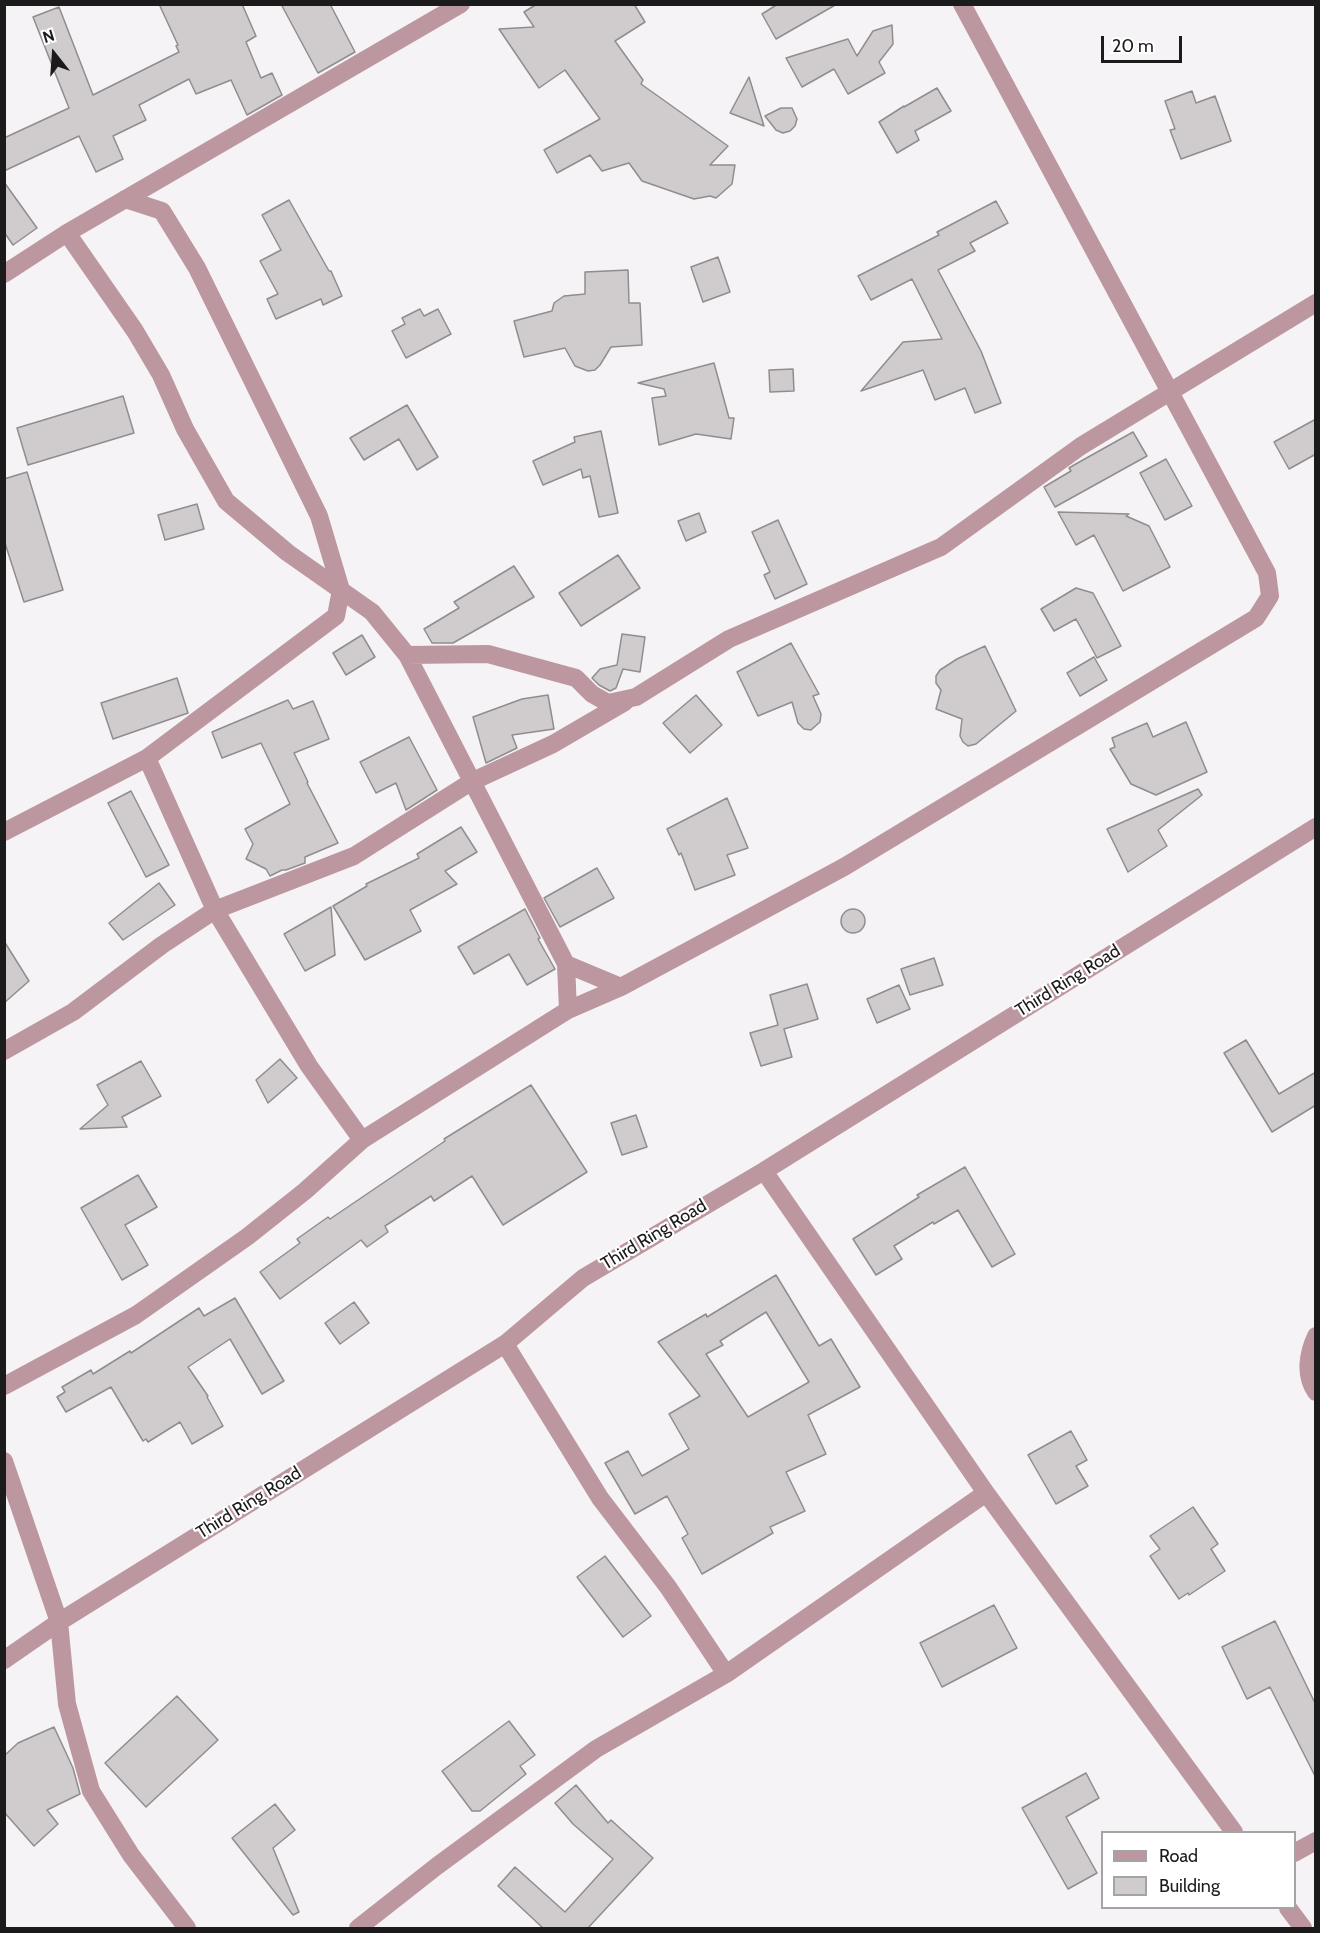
<!DOCTYPE html>
<style>
body{margin:0}
#map{position:relative;width:1320px;height:1933px;overflow:hidden;background:#f6f3f6;font-family:Cabin,sans-serif}
canvas{display:block}
.frame{position:absolute;inset:0;border:6px solid #1c1b1c;pointer-events:none}
.legend{position:absolute;left:1101px;top:1831px;width:195px;height:78px;box-sizing:border-box;background:#fff;border:2px solid #a4a4a4;margin:0;padding:8px 10px;list-style:none;font-size:18px;color:#1c1b1c}
.legend li{display:flex;align-items:center;gap:12px;height:30px}
.legend b{width:30px;border:2px solid #a4a4a4}
.north{position:absolute;left:24px;top:24px;width:60px;height:60px;-webkit-text-stroke:4px #fff;paint-order:stroke;rotate:343deg;font-size:16px;font-weight:700;line-height:24px;text-align:center;color:#1c1b1c}
.north::after{content:'';display:block;margin:auto;width:21px;height:27px;background:#1c1b1c;clip-path:polygon(50% 0,100% 100%,50% 72%,0 100%)}
.scale{position:absolute;left:1101px;top:36px;width:81px;height:27px;box-sizing:border-box;border:3px solid #1c1b1c;border-top:0;padding-left:8px;font-size:18px;line-height:21px;white-space:nowrap;color:#1c1b1c;-webkit-text-stroke:4px #fff;paint-order:stroke}
</style>
<div id="map">
<canvas width="1320" height="1933"></canvas>
<div class="frame"></div>
<ul class="legend">
<li><b style="height:8px;background:#bd97a0"></b>Road</li>
<li><b style="height:16px;background:#d0ccce"></b>Building</li>
</ul>
<div class="north">N</div>
<div class="scale">20 m</div>
</div>
<script>
const context = document.querySelector('canvas').getContext('2d');
context.lineJoin = 'round';
function fillPath(path, color) {
  context.fillStyle = color;
  context.fill(path, 'evenodd');
}
function strokePath(path, color, width, dash) {
  context.strokeStyle = color;
  context.lineWidth = width;
  context.lineCap = dash ? 'butt' : 'round';
  context.setLineDash(dash || []);
  context.stroke(path);
}
function drawText(font, color, halo, rows, align = 'center') {
  context.font = font + ' Cabin,sans-serif';
  context.lineWidth = 4.5;
  context.setLineDash([]);
  context.textBaseline = 'middle';
  context.strokeStyle = halo;
  context.fillStyle = color;
  for (const [text, x, y, turn = 0] of rows) {
    context.save();
    context.translate(x, y);
    context.rotate((+turn || 0) * Math.PI / 180);
    context.textAlign = isNaN(turn) ? turn : align;
    if (halo) context.strokeText(text, 0, 0);
    context.fillText(text, 0, 0);
    context.restore();
  }
}
const building = new Path2D(`
 M159,4h83l14,32 -10,6 15,36 11,-5 10,22 -35,20 -16,-35 -35,14 -7,-15 -50,26 7,15 -33,16 10,23 -27,13 -17,-36 -75,35v-33l65,-30 -36,-91 26,-10 34,88 86,-43 -3,-6 2,-1z
 M281,4h49l25,48 -37,21z
 M537,4h97l11,18 -30,19 28,39 -2,4 87,62 -18,19h25l-3,19 -16,14 -6,-2 -16,3 -52,-18 -13,-18 -27,8 -12,-16 -33,18 -13,-23 56,-31 -35,-49 -26,18 -40,-59 35,-2 -10,-15z
 M778,4h59l-61,35 -14,-25z
 M892,25l1,19 -14,18 6,11 -37,21 -14,-25 -32,18 -16,-29 62,-19 9,17 16,-25z
 M749,77l15,49 -34,-13z
 M937,88l14,23 -36,20 4,9 -22,13 -18,-31 25,-16v1z
 M1192,91l4,12 19,-7 16,45 -50,18 -11,-29 5,-1 -10,-28z
 M781,108h11l5,11 -2,7 -5,5 -7,2 -7,-3 -11,-14z
 M4,182l33,46 -24,17 -9,-13z
 M289,200l40,71h2l11,25 -19,9 -2,-6 -45,20 -9,-20 11,-5 -18,-33 21,-11 -19,-35z
 M996,201l12,22 -38,20 5,8 -37,19 43,81 20,52 -26,10 -10,-25 -30,12 -12,-30 -62,21 42,-49 39,-3 -30,-60 -41,21 -13,-24 81,-41 -2,-3z
 M718,257l12,35 -27,10 -12,-35z
 M628,270l1,33h11l2,42 -31,2 -11,18 -5,5 -7,1 -13,-5 -10,-18 -41,9 -10,-36 38,-10 2,-8 10,-7 21,-2v-22z
 M420,309l4,7 14,-7 13,25 -45,24 -14,-27 13,-7 -3,-6z
 M714,363l15,55h5l-3,21 -35,-5 -37,11 -7,-47 14,-2 -2,-7 -26,-6z
 M793,369l1,22 -24,1 -1,-22z
 M123,396l11,37 -106,32 -11,-37z
 M407,405l31,52 -21,13 -18,-31 -35,21 -14,-22z
 M1316,419v35l-27,15 -15,-27z
 M601,431l17,82 -19,4 -9,-41 -7,2 -2,-9 -38,16 -10,-24 42,-19 -1,-5z
 M1133,432l14,24 -92,51 -11,-20 27,-16 -2,-3 5,-3z
 M1166,459l26,47 -27,14 -25,-47z
 M27,472l36,118 -39,12 -20,-62v-61z
 M197,504l7,25 -39,11 -7,-25z
 M1058,512l71,2 -3,2 23,10 21,41 -47,24 -29,-56 -18,10z
 M699,513l7,19 -20,9 -8,-20z
 M778,520l29,64 -32,15 -11,-24 6,-3 -18,-40z
 M618,555l22,33 -59,38 -22,-33z
 M514,566l20,31 -81,46h-21l-8,-14 35,-21 -5,-6z
 M1076,588l17,5 28,53 -24,12 -21,-39 -22,12 -13,-22z
 M622,634l23,3 -5,35 -17,-3 -7,19 -6,3 -11,-6 -7,-7 8,-9 17,-4z
 M362,635l13,22 -29,18 -13,-22z
 M791,643l28,51 -6,2 8,18 -1,8 -9,8 -7,-1 -6,-6 -6,-21 -34,14 -21,-44z
 M985,646l31,65 -40,33 -8,2 -5,-4 -3,-6 2,-17 -26,-10 5,-19 -5,-7v-7l4,-6 17,-11z
 M1094,657l13,23 -27,16 -13,-23z
 M177,678l11,35 -75,26 -12,-36z
 M548,695l6,34 -42,6 5,13 -31,15 -13,-46 49,-18z
 M696,695l26,30 -32,28 -27,-30z
 M288,700l5,9 20,-8 16,38 -35,14 14,29 -1,1 31,60 -33,14v6l-19,7h-4l-12,6 -4,-7 -20,-10 7,-15 -8,-15 45,-25 -29,-61 -39,15 -10,-26z
 M1186,722l21,50 -51,23 -25,-11 -21,-35 5,-2 -3,-9 35,-15 6,14z
 M409,737l28,53 -31,20 -10,-27 -20,10 -16,-31z
 M1198,789l4,6 -44,35 9,16 -39,26 -21,-43z
 M131,791l38,74 -23,12 -38,-74z
 M727,798l21,50 -21,7 8,20 -40,15 -14,-37 -2,2 -12,-26z
 M461,827l16,25 -32,19 12,13 -47,26 11,21 -56,29 -32,-54 34,-20 -1,-2 53,-26 -2,-4z
 M597,868l17,30 -54,29 -16,-29z
 M159,883l16,22 -52,35 -14,-17z
 M331,907l4,48 -30,16 -21,-37z
 M525,909l15,29 -2,1 17,30 -28,16 -18,-31 -35,20 -16,-27z
 M841 921a12 12 0 1 1 24 0a12 12 0 1 1-24 0Z
 M4,941l25,40 -25,22z
 M934,958l9,27 -33,10 -9,-26z
 M807,984l11,35 -34,10 8,28 -31,9 -11,-33 28,-8 -8,-30z
 M899,985l11,24 -33,14 -10,-24z
 M1246,1040l33,54 37,-22v33l-44,27 -48,-79z
 M280,1059l17,19 -29,25 -12,-23z
 M141,1061l20,35 -39,21 5,10 -47,2 28,-24 -11,-20z
 M531,1085l56,87 -84,53 -31,-49 -38,25 -3,-5 -46,30 3,6 -21,15 -6,-7 -81,59 -20,-27 40,-29 -3,-4 31,-22 2,2 115,-78 -1,-2z
 M636,1115l11,32 -25,8 -11,-32z
 M965,1167l50,87 -23,13 -34,-57 -24,14 -1,-2 -39,24 8,13 -26,16 -23,-36 66,-42 -2,-2z
 M138,1175l19,32 -32,18 23,40 -26,15 -41,-72z
 M776,1275l43,71 12,-7 29,48 -52,28 18,39 -40,18 19,39 -35,16 3,6 -71,41 -20,-36 6,-4 -21,-38 -32,18 -30,-51 23,-12 14,25 47,-27 -20,-35 31,-18 -42,-54 48,-28 1,3zM766,1312l43,70 -61,35 -42,-63 17,-9 -3,-4z
 M235,1298l49,83 -22,13 -32,-55 -42,28 20,29 -1,1 16,29 -31,18 -12,-22 -32,20 -2,-3 -3,2 -32,-54 -45,25 -9,-15 8,-5 -3,-5 29,-17 2,4 37,-23 1,2 68,-45 5,8z
 M354,1302l15,21 -29,21 -15,-21z
 M1071,1431l16,29 -11,6 12,20 -32,18 -28,-49z
 M1193,1507l25,37 -7,5 14,22 -36,24 -1,-2 -9,6 -29,-43 10,-7 -10,-13z
 M605,1556l46,60 -28,21 -46,-60z
 M994,1605l23,43 -75,39 -22,-44z
 M1275,1621l41,84v73l-46,-91 -23,12 -25,-52z
 M177,1696l41,44 -72,67 -41,-44z
 M509,1721l26,34 -15,11 6,8 -46,37h-8l-30,-40z
 M54,1727l19,41 7,26 -33,16 11,14 -24,22 -30,-34v-56l14,-13z
 M1086,1773l13,25 -33,19 31,56 -29,16 -46,-81z
 M576,1785l32,38 3,-3 42,38 -66,71h-43l-46,-43 17,-19 50,45 48,-53 -40,-35 -18,-21z
 M275,1804l20,26 -22,18 26,64 -6,3 -61,-77z`);
fillPath(building, '#d0ccce');
strokePath(building, '#908d8e', 1.5);
strokePath(new Path2D(`
 M125,199l37,12 35,57 122,248 22,74 -5,26 -189,142
 M67,233l68,98 26,44 24,54 41,72 62,52 84,59 35,43 81,-1 88,24 16,16 16,9 28,-6 93,-58 212,-92 140,-101 235,-143
 M4,274l63,-41 394,-229
 M407,655l159,309 2,46
 M4,832l143,-74 68,152 94,156 53,74
 M566,964l55,23
 M4,1051l69,-39 89,-67 53,-35 139,-54 117,-74 82,-38 72,-42
 M764,1171l222,322 248,339
 M1316,1336c-8,17 -12,39 0,56
 M505,1344l95,154 68,89 58,87
 M4,1386l132,-71 111,-78 58,-46 57,-51 206,-130 53,-23 223,-120 412,-249 14,-22 -3,-23 -305,-569
 M4,1461l55,161 8,82 24,87 40,64 56,73
 M4,1660l55,-38 446,-278 78,-66 181,-107 552,-344
 M1294,1853l22,-12
 M1288,1908l15,20
 M358,1928l79,-62 159,-117 130,-75 260,-181`), '#bd97a0', 18);
drawText('18px', '#1c1b1c', '#fff', [
 ["Third Ring Road",1068,981,-32],
 ["Third Ring Road",654,1235,-31],
 ["Third Ring Road",249,1503,-32]
]);
</script>
